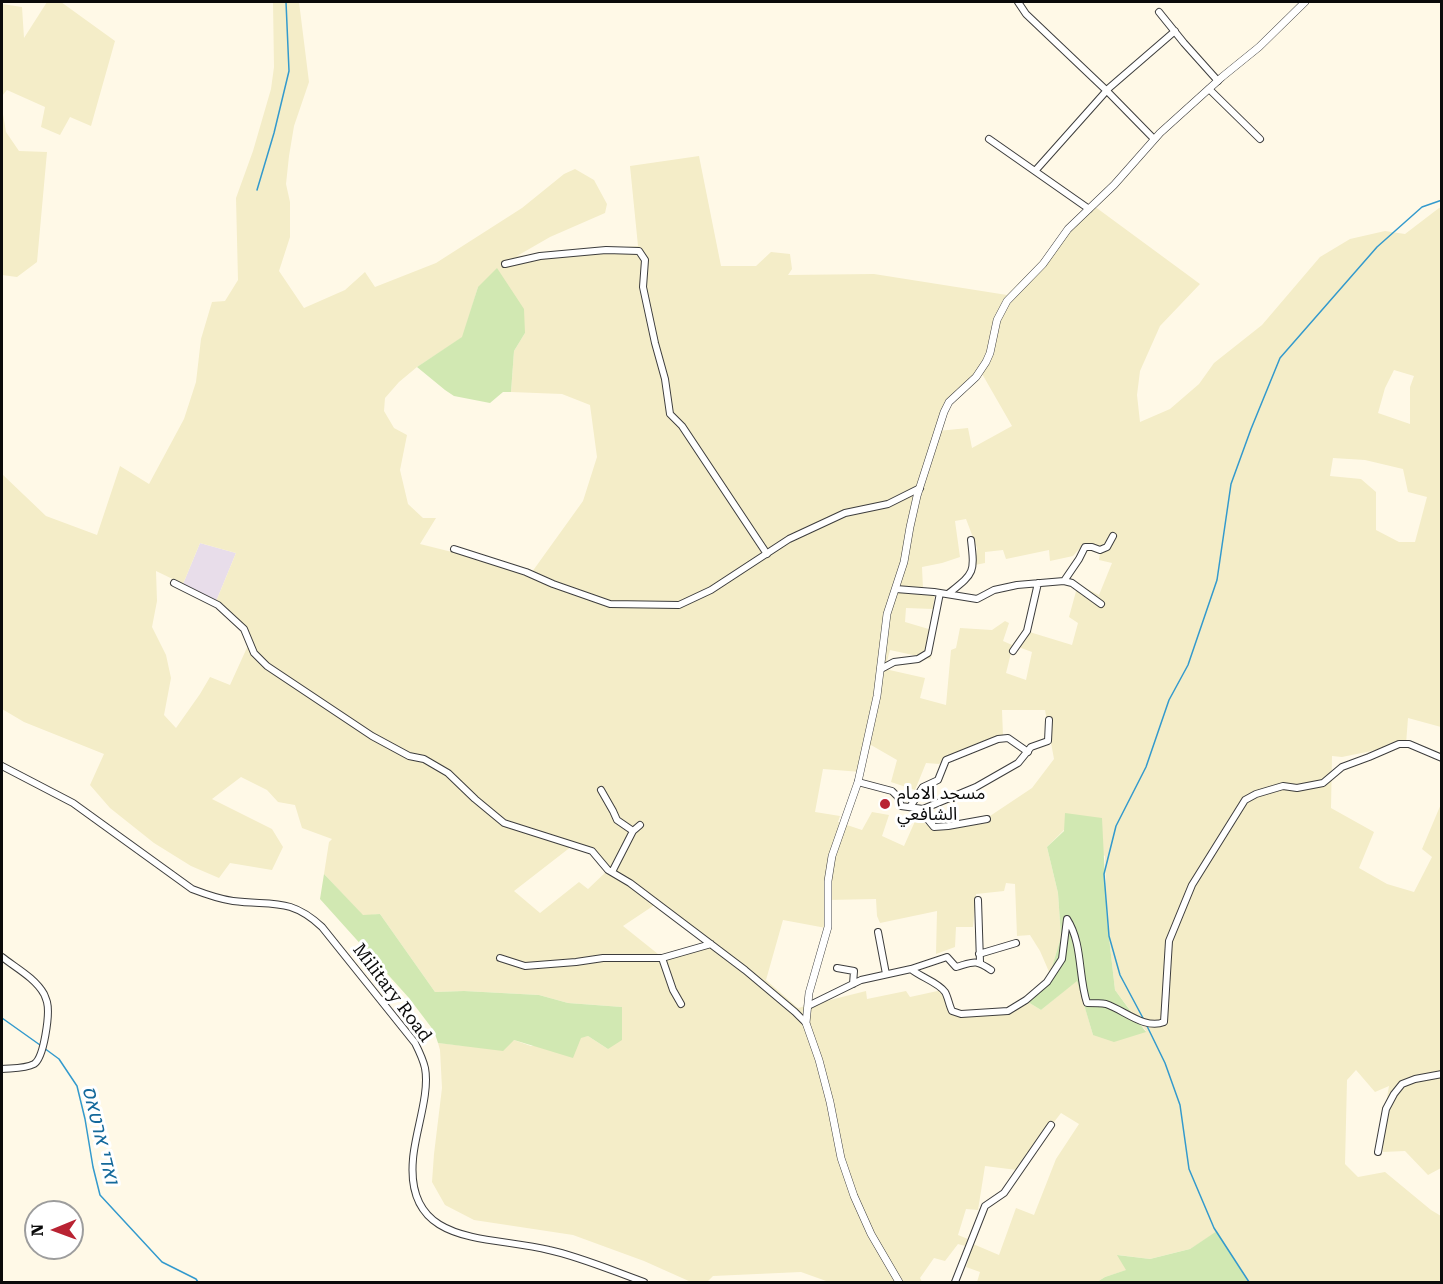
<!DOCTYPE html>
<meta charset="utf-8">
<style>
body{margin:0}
#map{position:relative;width:1443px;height:1284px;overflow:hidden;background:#fff9e7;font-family:"Roboto Serif",serif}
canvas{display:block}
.frame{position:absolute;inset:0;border:3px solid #0a0a0a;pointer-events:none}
.north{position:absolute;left:24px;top:1200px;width:60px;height:60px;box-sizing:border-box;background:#fff;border:2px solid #9d9d9d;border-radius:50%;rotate:269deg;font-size:16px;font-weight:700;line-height:24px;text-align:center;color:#0a0a0a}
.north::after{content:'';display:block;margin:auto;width:21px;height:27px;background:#b92333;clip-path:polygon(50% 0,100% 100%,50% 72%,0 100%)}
</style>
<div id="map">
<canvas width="1443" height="1284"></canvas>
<div class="frame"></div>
<div class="north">N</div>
</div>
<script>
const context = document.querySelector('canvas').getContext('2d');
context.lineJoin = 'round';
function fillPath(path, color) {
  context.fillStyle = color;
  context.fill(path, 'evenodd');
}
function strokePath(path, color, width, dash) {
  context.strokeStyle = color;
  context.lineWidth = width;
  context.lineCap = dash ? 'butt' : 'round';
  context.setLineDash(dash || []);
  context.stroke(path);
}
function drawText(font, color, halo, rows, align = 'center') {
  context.font = font + ' "Roboto Serif","Noto Sans Arabic",Heebo,serif';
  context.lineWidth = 6;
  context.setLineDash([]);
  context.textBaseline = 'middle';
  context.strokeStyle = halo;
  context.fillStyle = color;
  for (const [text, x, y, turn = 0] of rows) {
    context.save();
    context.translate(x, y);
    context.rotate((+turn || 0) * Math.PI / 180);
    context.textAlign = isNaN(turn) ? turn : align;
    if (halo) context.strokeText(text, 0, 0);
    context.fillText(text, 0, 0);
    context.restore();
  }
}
fillPath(new Path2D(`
 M200,543l36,10 -21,51 -32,-20z`), '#e8ddea');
fillPath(new Path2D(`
 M47,2h14l54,39 -24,85 -21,-9 -10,18 -19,-8 4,-20 -38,-17 -5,6v-92l20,3 2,31z
 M273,2h26l10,80 -15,44 -5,30 -3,28 4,18v35l-11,34 25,37 41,-18 20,-18 10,15 61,-24 86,-55 42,-34 11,-5 19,11 13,24 -2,9 -55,24 -33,19 121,-10 -8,-80 69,-10 22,110h35l15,-14 19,2 2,15 -4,6 86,-1 133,21 87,-89 106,78 -40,42 -20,45 -3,24 3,27 30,-13 29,-25 15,-21 48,-38 58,-68 30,-18 35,-8 20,3 34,-26 3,1 -1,518 -33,-9 -2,26 -64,13 -10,-1 -1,52 43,24 -15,36 28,16 27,8 18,-35 -10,-8 19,-45v364l-13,7 -23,-24 -22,1 -1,-25 7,-41 -14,6 -19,-22 -9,10 -2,84 13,13 27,-5 46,38 10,6v66h-193l-31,-50 -27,17 -40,10 -32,-4 9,15 -22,7 -8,5h-120l3,-10 -14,-5 7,-23 26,11 17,-47 18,7 22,-56 23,-35 -18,-11 -44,57 -32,-4 -7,44 -12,-1 -8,26 10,4 -3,7 -7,-2 -13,17 -11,-3 -14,20 2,4h-93l-28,-10 -88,4 -6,6h-16l-47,-21 -71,-26 -99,-15 -29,-15 -13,-23 2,-28 8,-66 -2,-38 -2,-7 28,3 48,-6 17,6 57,-10 20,13 14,-42 -54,-4 -29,-8 -75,-4 -29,1 -55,-78 -17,2 -39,-42 5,-32 3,-3 -30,-11 -7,-23 -17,-3 -11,-12 -26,-13 -29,22 60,30 11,18 -11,23 -42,-7 -11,15 -28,-12 -37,-23 -44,-35 -20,-23 14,-31 -80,-32 -22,-13v-235l44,42 51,19 23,-69 29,18 35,-65 12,-37 5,-43 11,-37 13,-1 13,-21 -2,-82 17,-47 18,-62 3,-22zM478,287l47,46 -11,18 -3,41 51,2 28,11 7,52 -14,44 -51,71 -112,-28 16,-26h-13l-15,-14 -8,-34 7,-35 -13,-7 -10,-17 1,-13 14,-16 18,-15 46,-30zM1394,370l20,6 -4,11v37l-32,-11 7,-25zM981,372l31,54 -40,22 -4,-20 -30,3 8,-31 16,-15zM1333,458l32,2 38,9 5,23 19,5 -12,45h-16l-23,-12v-38l-15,-13 -31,-3zM966,519l11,29 -2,17 10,-2v-11l18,-2 3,9 43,-9 1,11 23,-5 7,-8 20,5 -1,7 13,3 -13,32 -21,-11 -9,33 9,6 -6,22 -49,-15 -11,15 -9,-4 6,-18 -4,-2 -13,9 -32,-2 -4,20 -5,2 -5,55 -26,-7 5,-20 -40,-9 5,-19 41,9 1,-29 -27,-8 1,-14 27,1 2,-19 -12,-1 -1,-22 20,-4 18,-6 -5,-36zM200,543l36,10 -21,51 19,13 16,24 -20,44 -20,-8 -10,17 -24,34 -12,-13 7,-37 -5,-23 -14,-28 5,-26 -1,-30 27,13zM1013,645l19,7 -6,28 -20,-7zM1002,710h43l9,49 -22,29 -48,32 -23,5h-35l-4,-9 -6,3 -12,27 -22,-10 7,-21 -17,-3 -10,18 -24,-8 2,-6 -25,-4 8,-43 38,3 10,-27 26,15 -6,22 24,8 11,-27 13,1 9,-8 55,-20zM1064,830l41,26 2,64 8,70 31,41 -53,4 -16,-55 -36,30 -13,-8 -14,7 -56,4 -16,-23 -32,7 -4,-6 -39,8 -1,-8 -68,17 -32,-28 17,-60 43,8 2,-28 48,-1 1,17 3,7 57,-12 -1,43 19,-7 1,-20h17l3,-33 28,-3 2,-8 9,1 2,52 13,-1 10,16 10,23 11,-37 -3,-44 -11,-46zM572,846l22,8 15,15 -21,20 -9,-7 -39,31 -26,-22zM659,902l54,43 -50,13 -40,-32z
 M2,108l4,24 13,19 28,1 -10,110 -20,15 -15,-2z`), '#f4edc8');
fillPath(new Path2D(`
 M497,268l27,41 1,24 -11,18 -3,41h-8l-13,11 -36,-7 -9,-6 -28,-23 45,-30 16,-50z
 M1065,813l37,5 5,102 8,70 31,42 -32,10 -21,-7 -16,-54 -36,29 -13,-8 22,-28 11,-37 -3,-44 -11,-46 17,-16z
 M324,874l39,41 17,-1 55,78 29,-1 75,4 29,8 54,4v33l-14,9 -20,-13 -7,2 -8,20 -59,-18 -11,11 -65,-8 -4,-12 -25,-33 -89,-99z
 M1217,1231l31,51h-151l8,-5 21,-7 -9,-15 33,4 40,-10z`), '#d1e8b2');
strokePath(new Path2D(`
 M257,190l17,-57 15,-62 -3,-69
 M2,1018l38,27
 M1144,1020l-24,-45 -11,-39 -5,-62 12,-48 30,-59 23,-67 19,-35 29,-85 14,-96 20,-55 29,-71 97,-111 45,-40 20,-7
 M1146,1024l19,39 15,42 9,64 25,59 35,54
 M44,1048l15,11 18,27 8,33 8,48 7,28 62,67 34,17 2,3`), '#339acd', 1.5);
const minor = new Path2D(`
 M1018,2l8,12 81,77 47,48
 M1159,12l25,31 34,38
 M1209,89l51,50
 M989,139l100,70
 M1035,171l74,-83 66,-57
 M505,264l35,-8 66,-6 33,1 6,9 -2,27 12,56 10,36 5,35 12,12 85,128
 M454,549l72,23 27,12 57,20 69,1 32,-15 78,-51 56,-26 43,-9 32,-16
 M1064,581l15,-22 6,-12h7l8,3 7,-3 6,-11
 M174,583l44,22 26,24 10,24 13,13 105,70 37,20 15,3 24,14 27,26 29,24 88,28 16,19 22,13 115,87 50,42 11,11
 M896,589l38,3 43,7 17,-9 23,-5 47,-4 8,2 29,21
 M948,594c26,-21 27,-20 23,-54
 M1013,651l14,-20 11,-48
 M881,669l13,-7 24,-3 10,-6 12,-60
 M2,766l71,37 119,86c13,5 27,10 41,12 39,5 57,-4 89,26l93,116c4,8 8,16 10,25 5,26 -10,64 -12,91 -8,89 77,76 136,91 32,7 64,21 95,32
 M858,782l34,9 6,6 3,9 22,3 53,-22 42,-24 13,-16 17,-6 1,-21
 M601,790l12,21 4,9 16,11
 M910,807l13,-20 15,-7 8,-20 52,-21 10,-1 20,14
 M919,809l15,18 14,-1 39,-7
 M612,872l21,-41 7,-6
 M978,900l2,62
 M878,932l8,42
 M979,954l37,-11
 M2,957c14,11 33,21 42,37 1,2 2,5 3,8 3,12 -3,56 -13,62 -9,5 -23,4 -32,5
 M500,958l25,8 51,-4 27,-4h59l49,-14
 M662,958l11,32 8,14
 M837,968l17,3 -1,13
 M911,969l36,-12 9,10c18,-5 19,-8 35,3
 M808,1006l53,-26 50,-11c9,8 27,13 34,23 3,5 4,13 7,19l9,3 47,-3 18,-11 21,-18 15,-23 5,-40c16,25 11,57 20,84 7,0 13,0 19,1 18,6 39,26 58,18l5,-81 23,-56 53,-85 11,-6 27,-8 14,2 26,-5 19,-16 27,-10 30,-13h10l33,14
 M1378,1152l8,-43 8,-15 8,-10 13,-5 27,-5
 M955,1282l30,-76 19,-13 47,-68`);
const tertiary = new Path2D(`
 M899,1282l-28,-48 -17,-38 -13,-38 -11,-56 -11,-42 -13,-37 3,-30 19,-66v-46l4,-25 26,-74 19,-86 10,-82 17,-52 6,-35 7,-31 27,-84 5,-10 27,-25 10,-15 4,-9 7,-33 10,-19 36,-37 25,-35 46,-44 46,-52 62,-56 37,-30 46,-45`);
strokePath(minor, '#3d3d3d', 8);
strokePath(tertiary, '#3d3d3d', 8);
strokePath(minor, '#fff', 6);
strokePath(tertiary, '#fff', 7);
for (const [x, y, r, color] of [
 [885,804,6,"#b92333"]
]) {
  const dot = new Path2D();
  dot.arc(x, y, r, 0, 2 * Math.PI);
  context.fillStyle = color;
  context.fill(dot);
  strokePath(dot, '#fff', 2);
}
drawText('18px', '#0a0a0a', '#fff', [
 ["مسجد الامام",897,794],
 ["الشافعي",897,815]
], 'left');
drawText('18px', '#0a0a0a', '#fff', [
 ["Military Road",392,993,53]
]);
drawText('italic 20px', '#14699b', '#fff', [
 ["ואדי ארטאס",100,1135,76]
]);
</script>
